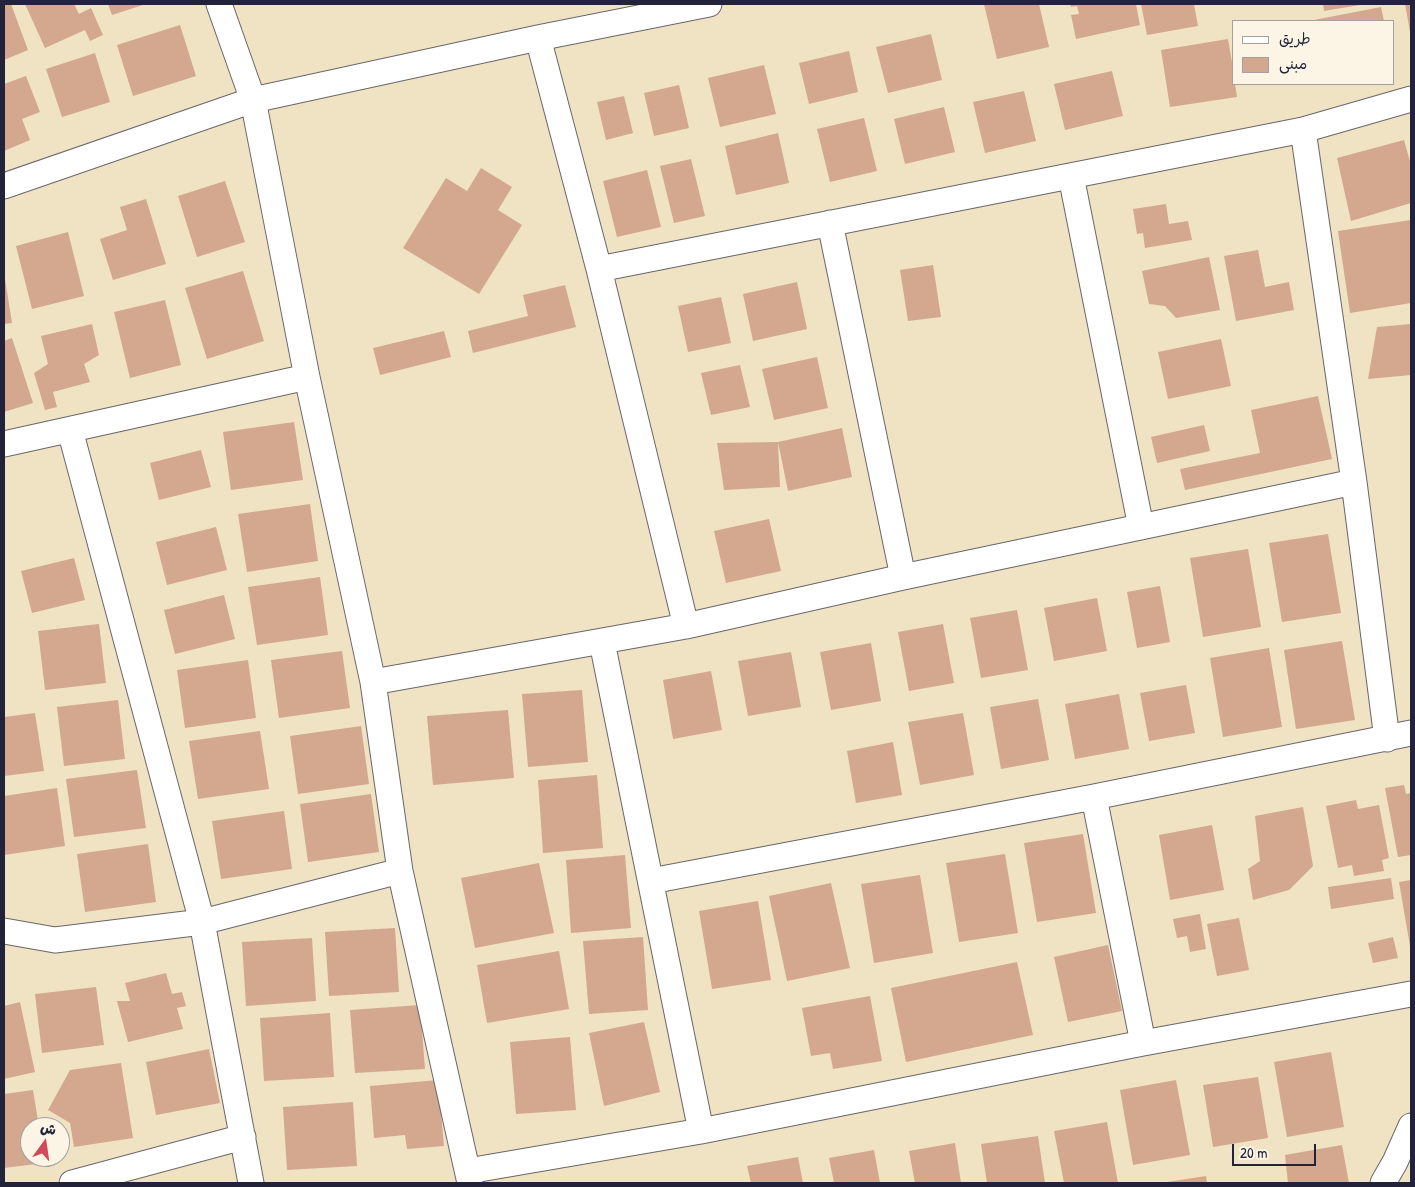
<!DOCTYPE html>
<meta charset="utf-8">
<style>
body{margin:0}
#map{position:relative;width:1415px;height:1187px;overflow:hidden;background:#efe3c4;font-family:"Patrick Hand","Playpen Sans Arabic",sans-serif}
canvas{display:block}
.frame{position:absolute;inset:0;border:5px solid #22223b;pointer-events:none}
.legend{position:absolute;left:1232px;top:20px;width:162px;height:65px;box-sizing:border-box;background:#fcf5e5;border:1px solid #a5a1a1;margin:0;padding:6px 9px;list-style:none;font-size:15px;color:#22223b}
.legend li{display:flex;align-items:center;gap:10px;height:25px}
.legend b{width:25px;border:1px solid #a5a1a1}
.north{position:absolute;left:20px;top:1117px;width:50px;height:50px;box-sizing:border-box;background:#fcf5e5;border:1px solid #a5a1a1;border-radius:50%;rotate:14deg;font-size:14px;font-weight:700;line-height:20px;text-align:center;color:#22223b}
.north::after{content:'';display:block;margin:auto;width:18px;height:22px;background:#d1495b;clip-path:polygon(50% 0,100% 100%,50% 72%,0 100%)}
.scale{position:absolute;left:1232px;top:1144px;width:84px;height:22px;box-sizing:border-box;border:2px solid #22223b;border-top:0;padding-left:6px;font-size:15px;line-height:18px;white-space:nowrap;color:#22223b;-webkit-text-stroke:4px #fcf5e5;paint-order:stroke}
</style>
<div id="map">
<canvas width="1415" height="1187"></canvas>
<div class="frame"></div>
<ul class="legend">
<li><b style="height:6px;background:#fff"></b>طريق</li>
<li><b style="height:14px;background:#d3a88e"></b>مبنى</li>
</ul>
<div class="north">ش</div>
<div class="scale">20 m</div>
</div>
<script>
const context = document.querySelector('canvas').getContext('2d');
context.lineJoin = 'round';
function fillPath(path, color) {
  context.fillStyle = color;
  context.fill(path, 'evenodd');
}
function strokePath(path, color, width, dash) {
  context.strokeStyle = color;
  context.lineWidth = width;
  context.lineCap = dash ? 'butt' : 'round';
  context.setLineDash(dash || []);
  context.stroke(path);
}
fillPath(new Path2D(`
 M4,4h7l17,46 -24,10z
 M25,4h49l5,10 12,-6 12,27 -13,6 -5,-11 -40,18z
 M108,4h38l-34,11z
 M984,4h55l10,43 -52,12z
 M1070,4h66l4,21 -64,14 -5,-24 8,-1 -2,-8 -6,1z
 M1141,4h53l4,22 -51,9z
 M1323,4h37v1l-36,6z
 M1405,4h6v28h-1z
 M1381,7l3,14h-70v-1z
 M180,25l16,51 -63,20 -16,-51z
 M931,34l11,46 -54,13 -12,-46z
 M1228,39l6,35v10h1l2,13 -67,10 -9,-57z
 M849,51l9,41 -49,12 -10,-41z
 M95,53l15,49 -48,15 -16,-48z
 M764,65l12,49 -56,13 -12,-49z
 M1112,71l11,45 -58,14 -11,-46z
 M26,76l14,36 -18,7 8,21 -26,11v-67z
 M679,85l10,43 -35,8 -10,-43z
 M1024,91l12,50 -51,12 -12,-51z
 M624,96l9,37 -27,7 -9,-38z
 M944,107l11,45 -50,12 -11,-45z
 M864,118l13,53 -47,11 -13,-53z
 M778,133l11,50 -53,12 -11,-49z
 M1404,140l7,25v38l-60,18 -14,-63z
 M691,159l14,57 -31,7 -14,-57z
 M481,168l31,19 -14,23 24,15 -43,69 -76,-46 43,-70 21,13z
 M647,170l14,57 -44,10 -14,-56z
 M225,181l20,61 -48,15 -19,-61z
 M146,199l20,65 -53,16 -13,-41 27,-9 -7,-23z
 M1166,204l3,20 19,-3 4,19 -47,8 -2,-15 -6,1 -4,-25z
 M1411,220v83l-61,10 -12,-82z
 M68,232l16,64 -52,13 -16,-63z
 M1258,250l7,37 24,-5 5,28 -58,11 -12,-65z
 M1209,257l11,53 -44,8 -11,-12 -16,-2 -7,-33z
 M933,265l8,52 -33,4 -8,-51z
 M243,271l21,70 -57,18 -22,-71z
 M5,279l7,44 -8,1v-44z
 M797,282l10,47 -54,12 -10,-47z
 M565,285l11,42 -103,26 -5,-22 60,-15 -5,-21z
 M721,297l10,46 -43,9 -10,-46z
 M165,300l16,65 -51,13 -16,-66z
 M92,324l7,31 -15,9 6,18 -37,10 4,15 -12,3 -11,-37 14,-9 -7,-28z
 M1411,324v51l-43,4 9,-52z
 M444,331l7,26 -71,18 -7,-27z
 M12,338l21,65 -29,9v-71z
 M1221,339l10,47 -63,13 -10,-47z
 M817,357l11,51 -54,12 -12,-51z
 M740,365l10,42 -39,8 -10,-42z
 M1318,396l14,63 -147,31 -5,-21 80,-16 -9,-43z
 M294,422l9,58 -72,10 -8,-58z
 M1204,425l6,26 -53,12 -6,-26z
 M842,428l10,49 -64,14 -10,-49 2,45 -56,3 -7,-47 61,-1z
 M201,450l10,37 -52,13 -9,-37z
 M310,504l8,57 -71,11 -9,-58z
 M769,519l12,52 -55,12 -12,-52z
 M216,527l11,43 -60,15 -11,-43z
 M1328,534l13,79 -59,9 -13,-79z
 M1248,549l13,78 -58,10 -13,-79z
 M74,558l11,42 -53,13 -11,-42z
 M320,577l8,58 -71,10 -9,-58z
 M1160,586l10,56 -33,6 -10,-56z
 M224,595l11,44 -60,15 -11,-44z
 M1097,598l10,53 -53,10 -10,-53z
 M1017,610l11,60 -47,8 -11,-60z
 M99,624l7,59 -61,7 -7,-59z
 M943,624l11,59 -45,8 -11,-59z
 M1342,641l13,79 -59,9 -12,-79z
 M871,643l10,58 -50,9 -11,-58z
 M1269,648l13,79 -59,10 -13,-79z
 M342,651l8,57 -71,10 -8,-58z
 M791,652l10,55 -53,9 -10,-55z
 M248,660l8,58 -71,10 -8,-58z
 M711,671l11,59 -49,9 -10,-59z
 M1186,685l9,48 -46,8 -9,-48z
 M582,690l6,72 -60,5 -6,-73z
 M1119,694l10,55 -54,10 -10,-55z
 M1038,699l11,61 -48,9 -11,-62z
 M118,700l7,59 -61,7 -7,-59z
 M508,710l6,68 -81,7 -6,-69z
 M35,713l9,58 -40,5v-59z
 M963,713l11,62 -54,10 -12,-63z
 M361,726l8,58 -71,10 -8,-58z
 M260,731l9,58 -71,10 -9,-58z
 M893,742l9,53 -46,8 -9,-52z
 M137,770l9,58 -72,9 -8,-58z
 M597,775l6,73 -60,5 -5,-73z
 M1404,785l2,9 5,-1v62l-13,2 -13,-69z
 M57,788l8,58 -61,9v-59z
 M371,794l8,58 -71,10 -8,-58z
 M1356,800l2,9 21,-4 10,53 -7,2 2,11 -30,5 -2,-11 -14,3 -12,-62z
 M1303,807l10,59 -24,24 -36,10 -5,-31 12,-8 -5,-45z
 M284,811l8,58 -71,10 -9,-58z
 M1212,825l12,65 -54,10 -11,-65z
 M1083,834l13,79 -59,9 -13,-79z
 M148,844l8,58 -71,10 -8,-58z
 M1005,854l13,79 -59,9 -13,-79z
 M625,855l6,73 -60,5 -5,-73z
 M539,863l15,70 -79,15 -14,-70z
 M920,875l13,78 -59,10 -13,-79z
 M1391,878l3,21 -63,10 -3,-22z
 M1411,880v65l-1,1 -11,-64z
 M831,883l19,85 -63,13 -18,-85z
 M758,901l13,79 -59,9 -13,-78z
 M1200,914l6,35 -16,3 -3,-16 -10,2 -4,-19z
 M1239,918l10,52 -32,6 -10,-52z
 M395,928l4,64 -70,4 -4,-64z
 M643,937l5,73 -59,4 -6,-73z
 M1393,937l5,21 -25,5 -5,-20z
 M312,938l4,63 -70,5 -4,-64z
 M1108,945l14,66 -54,11 -14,-65z
 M559,951l10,58 -82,14 -10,-58z
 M1017,962l16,73 -127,27 -15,-74z
 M166,973l6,21 10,-2 4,14 -9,2 6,21 -55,13 -11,-41h13l-5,-18z
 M96,987l8,58 -62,8 -7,-59z
 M870,996l12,65 -49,8 -3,-16 -19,3 -9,-48z
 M20,1002l15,70 -31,7v-73z
 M420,1005l5,64 -70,4 -5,-63z
 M330,1013l4,64 -70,4 -4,-63z
 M644,1022l16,70 -56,14 -15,-73z
 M570,1037l6,73 -60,4 -6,-72z
 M209,1049l11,54 -64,12 -10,-53z
 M1331,1052l13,75 -57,10 -13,-75z
 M121,1063l12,75 -59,9 -4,-24 -22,-13 22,-40z
 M1258,1077l10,61 -55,9 -10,-62z
 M438,1080l6,66 -37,3 -2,-14 -31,3 -4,-52z
 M1176,1080l14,75 -57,10 -13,-75z
 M33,1090l6,37h-9v30h13l1,6 -40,5v-74z
 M353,1102l4,64 -70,4 -4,-63z
 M1107,1122l11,61h-54l-10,-52z
 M1038,1136l7,47h-58l-6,-39z
 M955,1143l6,40h-46l-6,-32z
 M1342,1145l7,38h-61l-3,-28z
 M874,1150l6,33h-46l-5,-25z
 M798,1157l5,26h-52l-4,-17z
 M1206,1176l1,7h-40v-1z`), '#d3a88e');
const street = new Path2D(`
 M219,4l34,96 54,277 66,305 27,189 70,312
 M538,38l61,231 87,357
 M1303,130l51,352 33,257
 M1071,176l70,351
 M4,186l249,-86 285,-62 171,-34
 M830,223l73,354
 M599,269l704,-139 108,-31
 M70,430l132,492 49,261
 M4,444l303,-67
 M602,642l99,489
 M373,682l313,-56 217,-49 451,-95
 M1094,797l49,246
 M651,881l443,-84 317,-64
 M4,931l51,9 147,-18 198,-51
 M468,1171l233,-40 442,-88 268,-49
 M72,1183l171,-46
 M1383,1183l12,-21 16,-36`);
strokePath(street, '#6a666b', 27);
strokePath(street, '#fff', 25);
</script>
